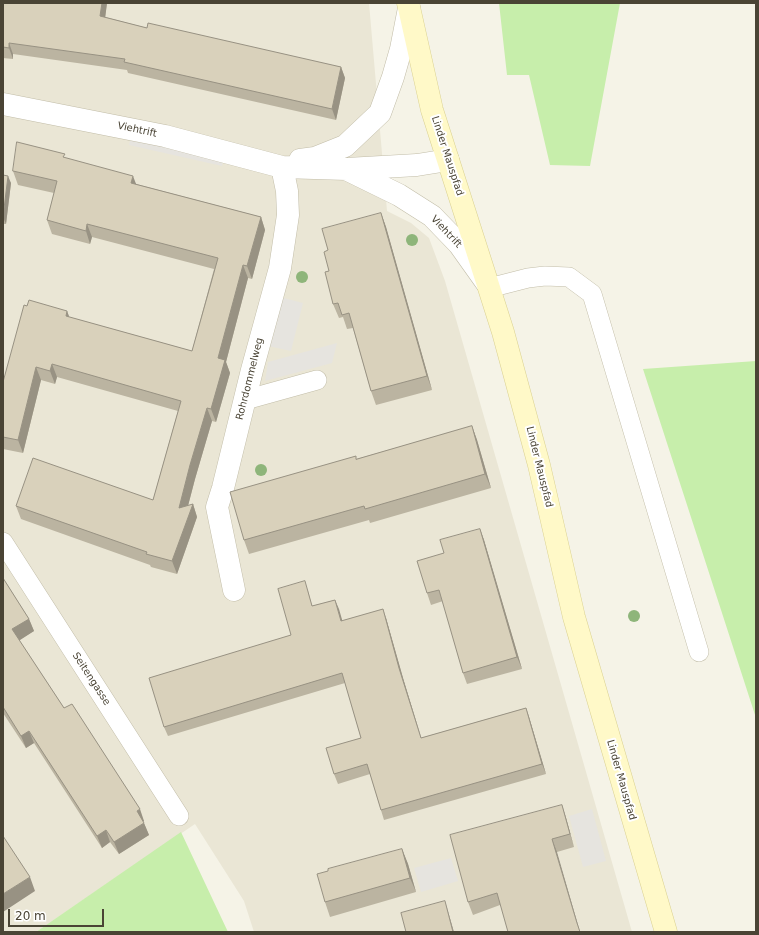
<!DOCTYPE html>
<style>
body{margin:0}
#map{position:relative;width:759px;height:935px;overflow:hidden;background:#f5f3e7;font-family:"DejaVu Sans",sans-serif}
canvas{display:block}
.frame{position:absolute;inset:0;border:4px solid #4a4435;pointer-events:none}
.scale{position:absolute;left:8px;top:909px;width:96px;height:18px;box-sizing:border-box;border:2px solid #4a4435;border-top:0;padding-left:5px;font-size:12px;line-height:14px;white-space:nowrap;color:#4a4435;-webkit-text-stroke:3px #fff;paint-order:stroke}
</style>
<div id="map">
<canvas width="759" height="935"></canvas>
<div class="frame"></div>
<div class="scale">20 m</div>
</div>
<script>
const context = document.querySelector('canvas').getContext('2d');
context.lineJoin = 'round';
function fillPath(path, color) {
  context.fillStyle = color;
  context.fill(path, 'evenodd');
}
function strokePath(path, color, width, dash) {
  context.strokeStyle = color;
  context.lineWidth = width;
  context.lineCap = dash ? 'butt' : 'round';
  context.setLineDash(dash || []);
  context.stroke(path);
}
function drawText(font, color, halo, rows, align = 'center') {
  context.font = font + ' "DejaVu Sans",sans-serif';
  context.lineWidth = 4;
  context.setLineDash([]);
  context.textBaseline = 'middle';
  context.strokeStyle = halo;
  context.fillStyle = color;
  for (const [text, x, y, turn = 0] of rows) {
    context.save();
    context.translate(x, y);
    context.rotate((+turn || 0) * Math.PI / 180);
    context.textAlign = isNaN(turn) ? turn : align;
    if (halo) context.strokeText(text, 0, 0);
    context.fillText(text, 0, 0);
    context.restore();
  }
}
fillPath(new Path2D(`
 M3,3h366l18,208 24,12 18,15 16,43 187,651h-378l-10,-31 -49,-77 -159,108h-33z`), '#eae6d5');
fillPath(new Path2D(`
 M499,3h121l-30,163 -40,-1 -21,-90h-22z
 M756,361v357l-113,-349z
 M181,832l47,100h-192z`), '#c7eeab');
fillPath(new Path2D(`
 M131,137l93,21 -2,8 -93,-21z
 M280,297l23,6 -12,48 -23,-5z
 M337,343l-5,20 -67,18 3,-19z
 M592,809l14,52 -23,6 -14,-51z
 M451,858l7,23 -37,11 -7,-24z`), '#e6e4df');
const lane = new Path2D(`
 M489,288l39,-10 17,-2 24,1 23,17 107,358
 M245,400l72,-20
 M3,542l176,274`);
const street = new Path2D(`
 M3,104l162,32 117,31 65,2 70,-4 31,-5
 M300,160l15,-2 30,-12 35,-33 13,-36 8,-28 8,-41
 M348,170l51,25 33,21 27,28 27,38
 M234,590l-17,-83 6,-19 29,-118 28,-102 8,-53 -1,-24 -5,-24`);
const secondary = new Path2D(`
 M408,3l24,107 57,178 14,44 36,133 35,152 92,315`);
strokePath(lane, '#c2bda8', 20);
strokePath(street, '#c2bda8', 23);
strokePath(secondary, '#dad191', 23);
strokePath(lane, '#fff', 19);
strokePath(street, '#fff', 22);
strokePath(secondary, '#fff9c8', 22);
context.fillStyle = '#8eb57a';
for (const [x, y] of [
 [412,240],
 [302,277],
 [261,470],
 [634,616]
]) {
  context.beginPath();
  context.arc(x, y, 6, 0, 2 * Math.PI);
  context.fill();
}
fillPath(new Path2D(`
 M3,3h104l-2,14 42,11 194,39 4,11 -9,42 -208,-47 -1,-3 -114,-16v5l-10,-1z
 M66,158l70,26 125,33 4,13 -13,49 -4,-1 -22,84 4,11 -14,49 -4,-1 -17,58 -7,27 5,-2 4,13 -20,57 -26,-7 -1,-2 -129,-46 -5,-13 137,-6 25,-89 -121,-34 -2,7 -14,-4 -18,73 -20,-4v-67l64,-71 2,6 123,34 22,-82 -122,-32 -2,7 -38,-10 -5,-14 7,-27 -36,-8 -5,-14z
 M3,175l8,8 -5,41h-3z
 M381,213l5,14 46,163 -56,15 -5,-14 -18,-63 -6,1 -4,-12 -4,1 -6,-14 -4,-33 -1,-21z
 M472,426l5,14 14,48 -121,35 -1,-3 -120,34 -5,-14 113,-81z
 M480,529l4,11 38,129 -55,15 -4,-11 -20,-72 -12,4 -4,-12 17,-40z
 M3,578l26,41 5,12 -15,9 45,68 80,113h-1l6,14 -30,19 -9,-12 -8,6 -68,-105 -8,5 -23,-35z
 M308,591l4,15 23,-6 7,21 44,-3 17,60 18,60 105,-30 3,9 17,57 -162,46 -14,-46 -32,10 -4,-10 27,-36 -16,-55 -177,53 -4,-9 127,-92z
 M562,805l4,13 8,29 -17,5 -57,53 -27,10 -5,-13z
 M402,849l6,15 8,28 -86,25 -5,-15z`), '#bbb4a1');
fillPath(new Path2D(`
 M102,3h5l-3,24 -4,-11z
 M9,43l4,11v5l-4,-11z
 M341,67l4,11 -9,42 -4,-11z
 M8,176l3,7 -5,41 -3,-7z
 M133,176l5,13 -7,-6z
 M381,213l5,14 46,163 -5,-14z
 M261,217l4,13 -13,49 -5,-13z
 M87,224l5,13 -2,7 -4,-13z
 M243,265l5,13 -22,84 4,11 -14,49 -5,-13 7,-51z
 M67,311l5,13 -6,-8z
 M52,364l5,13 -2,7 -5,-13z
 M36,367l5,13 -18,73 -5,-13z
 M207,408l5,13 -17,58 -11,42 -5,-13 11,-43z
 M472,426l5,14 14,48 -6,-14z
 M193,504l4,13 -20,57 -5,-13z
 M480,529l4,11 38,129 -5,-12z
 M335,600l4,9 6,21 -4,-9z
 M383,609l3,9 17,60 21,69 -25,-79z
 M29,619l5,12 -17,11 -5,-13z
 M526,708l3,9 17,57 -4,-10z
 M29,731l5,12 -8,5 -5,-12z
 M562,805l4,13 8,29 -4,-13z
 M140,809l4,12 -3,2 -4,-12z
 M144,823l5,12 -30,19 -5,-12z
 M106,830l4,12 -8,6 -5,-12z
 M552,839l5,13 23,80 -3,-9z
 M402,849l6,15 8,28 -6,-14z
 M30,877l5,14 -32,21v-18z
 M445,901l2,7 7,24h-1z`), '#989283');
const building = new Path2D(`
 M3,3h99l-2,13 47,12 1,-5 193,44 -9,42 -208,-47 1,-3 -116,-16v5l-6,-1z
 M17,142l48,12 -2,3 70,19 -2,7 130,34 -14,49 -4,-1 -25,93 7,2 -14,49 -4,-1 -17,57 -11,43 14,-4 -21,57 -26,-7 1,-2 -131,-46 17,-48 120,42 28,-99 -129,-37 -2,7 -14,-4 -18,73 -15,-3v-55l21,-77 3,1 2,-6 38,11 -1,5 126,35 26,-93 -131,-34 -1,7 -39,-11 10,-39 -44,-10z
 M3,175l5,1 -5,41z
 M381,213l46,163 -56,15 -22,-78 -7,2 -4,-12 -5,1 -8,-32 4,-1 -5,-19 4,-2 -6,-21z
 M472,426l13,48 -120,35 -1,-3 -120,34 -14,-48 126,-36v3z
 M480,529l37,128 -54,16 -24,-83 -12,3 -10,-32 27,-8 -4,-13z
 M3,578l26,41 -17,10 52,79 8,-4 68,105 -3,2 7,12 -30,19 -8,-12 -9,6 -68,-105 -8,5 -18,-29z
 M305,581l7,25 23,-6 6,21 42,-12 16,59 22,70 105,-30 16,56 -161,46 -14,-46 -33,10 -8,-26 35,-10 -19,-65 -178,54 -15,-49 142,-43 -13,-46z
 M562,805l8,29 -18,5 25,84 3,9h-72l-11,-39 -29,9 -18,-67z
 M3,836l27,41 -27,17z
 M402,849l8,29 -85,24 -8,-28 11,-3v-2z
 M445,901l8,31h-47l-5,-19z`);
fillPath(building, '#d9d1bb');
strokePath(building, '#989283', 1);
drawText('10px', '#4a4435', '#fff', [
 ["Viehtrift",137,130,12],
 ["Linder Mauspfad",447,156,72],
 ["Viehtrift",446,232,47],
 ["Rohrdommelweg",250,379,-76],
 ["Linder Mauspfad",539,467,76],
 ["Seitengasse",91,679,57],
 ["Linder Mauspfad",621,780,74]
]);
</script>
